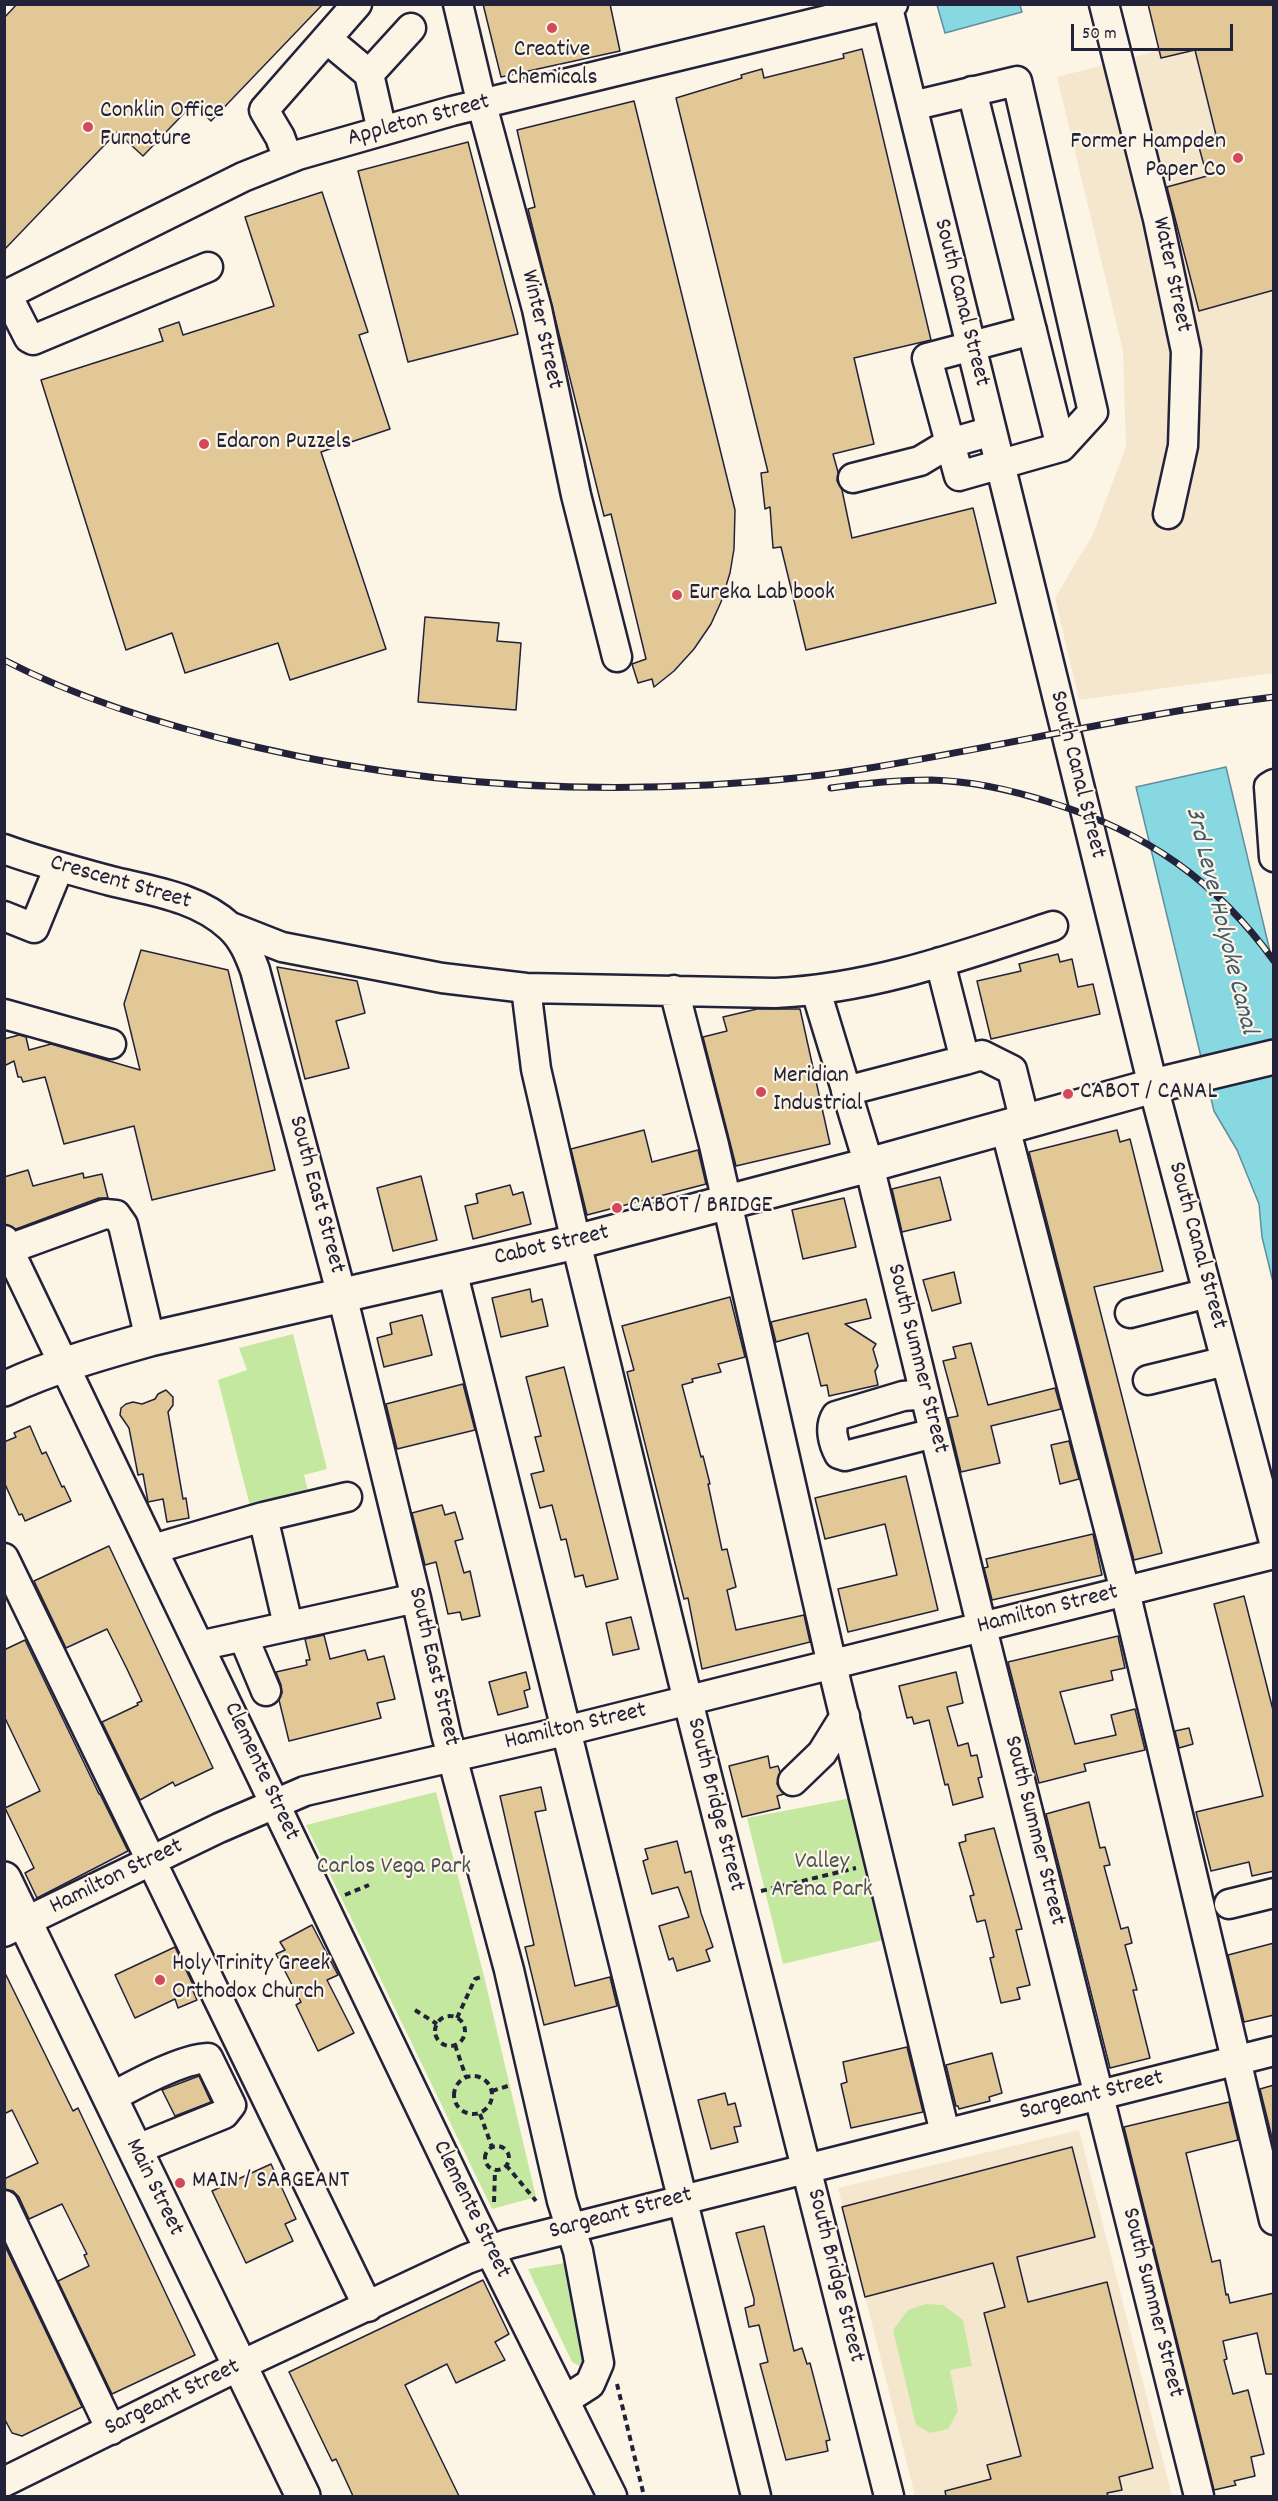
<!DOCTYPE html>
<style>
body{margin:0}
#map{position:relative;width:1278px;height:2501px;overflow:hidden;background:#fcf5e5;font-family:Dekko,sans-serif}
canvas{display:block}
.frame{position:absolute;inset:0;border:6px solid #22223b;pointer-events:none}
.scale{position:absolute;left:1071px;top:24px;width:162px;height:27px;box-sizing:border-box;border:3px solid #22223b;border-top:0;padding-left:8px;font-size:18px;line-height:21px;white-space:nowrap;color:#22223b;-webkit-text-stroke:4px #fcf5e5;paint-order:stroke}
</style>
<div id="map">
<canvas width="1278" height="2501"></canvas>
<div class="frame"></div>
<div class="scale">50 m</div>
</div>
<script>
const context = document.querySelector('canvas').getContext('2d');
context.lineJoin = 'round';
function fillPath(path, color) {
  context.fillStyle = color;
  context.fill(path, 'evenodd');
}
function strokePath(path, color, width, dash) {
  context.strokeStyle = color;
  context.lineWidth = width;
  context.lineCap = dash ? 'butt' : 'round';
  context.setLineDash(dash || []);
  context.stroke(path);
}
function drawText(font, color, halo, rows, align = 'center') {
  context.font = font + ' Dekko,sans-serif';
  context.lineWidth = 4.5;
  context.setLineDash([]);
  context.textBaseline = 'middle';
  context.strokeStyle = halo;
  context.fillStyle = color;
  for (const [text, x, y, turn = 0] of rows) {
    context.save();
    context.translate(x, y);
    context.rotate((+turn || 0) * Math.PI / 180);
    context.textAlign = isNaN(turn) ? turn : align;
    if (halo) context.strokeText(text, 0, 0);
    context.fillText(text, 0, 0);
    context.restore();
  }
}
fillPath(new Path2D(`
 M1273,21v652l-194,27 -24,-102 38,-64 33,-87 -3,-96 -66,-274z
 M1079,2130l93,366h-257l-77,-308z`), '#f4e7ce');
fillPath(new Path2D(`
 M293,1334l34,135 -23,6 5,20 -59,11 -32,-126 29,-10 -8,-22z
 M436,1792l48,184 52,221 -44,12 -186,-384z
 M862,1796l34,141 -113,27 -36,-146z
 M565,2263l24,94 -4,12 -13,-7 -44,-93z
 M926,2304l17,1 20,15 9,46 -22,4 8,41 -10,18 -18,4 -14,-8 -23,-95 15,-20z`), '#c5e8a1');
const water = new Path2D(`
 M937,5h83l2,7 -77,21z
 M1226,767l47,197v318l-11,-45 -3,-33 -22,-54 -23,-39 -78,-324z`);
fillPath(water, '#87d8e1');
strokePath(water, '#5f8f9f', 1.5);
const building = new Path2D(`
 M17,4h306l-112,117 -18,-17 -50,52 -26,-24 -113,118v-232z
 M483,4h127l10,47 -119,26z
 M1148,4h126v286l-75,21 -32,-124 40,-11 -10,-36 19,-5 -21,-85 -34,8z
 M862,49l69,291 -77,18 20,86 -41,10 5,18 -1,9 5,9 10,48 121,-30 23,95 -190,47 -25,-103 -8,1 -3,-41 -5,2 -4,-36 7,-1 -92,-374 66,-20 -1,-3 21,-6 2,9 80,-20 -1,-4z
 M634,101l101,409 -1,39 -4,24 -9,29 -10,22 -17,25 -20,22 -20,16 -2,-8 -14,4 -6,-19 14,-5 -35,-145 -7,2 -76,-307 7,-2 -18,-77z
 M468,142l50,192 -110,28 -50,-191z
 M322,192l46,140 -9,3 31,94 -69,23 65,197 -96,31 -12,-37 -93,30 -13,-40 -46,17 -85,-270 122,-39 -4,-12 20,-7 4,13 91,-29 -29,-89z
 M425,617l74,6 -2,18 24,2 -5,67 -98,-8z
 M141,950l87,20 47,200 -123,30 -18,-74 -70,18 -19,-67 -22,5 -2,-5h-3l-4,-16 -10,5v-27l15,-4 7,2 3,13 22,-6 89,26 -16,-66z
 M1058,954l2,8 12,-3 6,28 15,-3 7,30 -109,25 -14,-58 44,-10 -2,-7z
 M277,967l80,14 8,32 -29,8 13,47 -44,11z
 M757,1009h43l30,135 -94,22 -33,-129 24,-6 -4,-14z
 M644,1130l8,32 46,-12 8,34 -119,31 -16,-66z
 M1117,1130l3,12 10,-3 33,132 -69,16 68,266 -28,7 -105,-408z
 M28,1170l5,16 50,-13 1,5 18,-4 6,24h-9l-83,31 -12,-5v-47z
 M421,1176l16,64 -44,11 -16,-63z
 M940,1177l11,43 -49,12 -10,-43z
 M510,1185l3,10 10,-3 8,32 -58,15 -8,-33 13,-3 -2,-9z
 M844,1198l12,49 -53,12 -11,-49z
 M954,1272l7,31 -29,8 -9,-31z
 M530,1289l2,13 10,-3 6,27 -47,11 -9,-39z
 M730,1297l15,60 -27,7 3,8 -29,7 1,3 -11,3 19,72 2,-1 7,28h-2l14,66 5,-1 9,38 -9,3 9,40 68,-15 6,27 -108,27 -14,-71 -4,1 -57,-227 7,-2 -12,-44z
 M866,1299l5,19 -26,6 31,20 -3,5 5,17 -3,5 3,14 -49,11 -2,-11 -6,1 -13,-53 -32,9 -5,-20z
 M422,1315l10,40 -48,12 -7,-29 15,-4 -2,-11z
 M971,1343l17,62 67,-17 6,21 -70,17 9,37 -39,9 -13,-54 10,-2 -15,-55 13,-3 -3,-11z
 M564,1367l54,212 -32,8 -3,-12 -8,2 -9,-38 -5,1 -9,-35 -12,3 -9,-34 13,-3 -9,-34 6,-1 -15,-59z
 M463,1384l12,46 -78,19 -11,-45z
 M166,1390l7,7v8l-5,7 15,87 3,-1 3,20 -22,4 -4,-23 -15,3 -5,-28 -5,1 -9,-47 -9,-13 1,-7 5,-4 7,-2 9,2 13,-5 3,-5z
 M30,1426l12,28 4,-2 16,35 2,-1 7,15 -46,20 -3,-7 -3,1 -15,-33v-40l12,-5 -2,-4z
 M1069,1441l10,38 -19,5 -9,-39z
 M906,1476l32,134 -90,22 -10,-43 59,-14 -12,-51 -60,15 -10,-41z
 M442,1505l3,10 10,-3 8,27 -8,2 9,32 6,-2 10,45 -18,4 -2,-8 -12,2 -12,-52 -11,3 -13,-52z
 M1093,1534l9,41 -110,25 -8,-32 4,-1 -2,-8z
 M109,1546l104,222 -38,18 -2,-4 -33,18 -38,-78 36,-17 -1,-2 5,-2 -15,-32 -20,-40 -41,19 -32,-67z
 M1244,1596l30,118v157l-22,5 -3,-14 -38,9 -15,-59 67,-16 -49,-192z
 M631,1617l8,32 -26,6 -7,-32z
 M324,1635l6,24 35,-9 3,10 16,-4 11,43 -18,4 4,15 -92,23 -10,-41 3,-7 -1,-8 -5,-13 31,-7 -1,-5h4l-5,-21z
 M1118,1636l7,32 -14,3 2,9 -53,12 15,52 41,-9 -5,-20 24,-6 10,41 -61,14 2,7 -47,12 -31,-121z
 M25,1640l74,154h1l28,57 -91,47 -12,-25 9,-5 -29,-60 35,-17 -36,-75v-66z
 M526,1672l4,17 -6,2 4,16 -30,8 -9,-33z
 M956,1672l7,31 -16,4 11,39 10,-3 3,13 6,-1 5,22 -4,1 5,19 -30,8 -5,-21 -3,1 -16,-65 -15,4 -2,-7 -5,1 -8,-32z
 M1189,1728l4,16 -14,4 -4,-17z
 M768,1756l2,12 8,-2 2,6 -3,12 7,10 -7,2 3,12 -38,9 -13,-51z
 M541,1787l5,23 -11,2 40,174 35,-9 7,29 -73,19 -19,-78 9,-2 -34,-149z
 M1089,1802l11,46 5,-1 5,18 -6,1 17,63 7,-2 4,16 -7,2 12,45h-4l17,68 -40,10 -64,-254z
 M994,1828l28,101 -6,1 14,55 -13,3 3,11 -19,4 -11,-45 4,-1 -9,-37 -8,2 -7,-26 4,-1 -15,-52 7,-2 -1,-6z
 M677,1841l8,32 6,-2 10,42 12,34 -7,3 4,11 -33,10 -4,-13 -4,2 -10,-34 30,-9 -11,-30 -26,7 -9,-33 5,-2 -3,-10z
 M312,1925l26,50 -11,5 27,53 -36,18 -22,-46 5,-3 -25,-48 9,-4 -5,-8z
 M1274,1943v72l-30,7 -16,-67z
 M175,1947l20,42 -2,2 4,9 -19,8 -3,-9 -40,19 -20,-43z
 M4,1971l69,140 5,-3 117,247 -83,39 -54,-113 31,-15 -5,-11 3,-1 -25,-50 -33,15 -10,-22 -6,-6 -9,-2v-10l34,-16 -26,-53 -8,4z
 M907,2047l16,65 -72,16 -10,-44 6,-2 -4,-20z
 M992,2053l10,40 -13,4 1,4 -31,8 -1,-3h-2l-10,-41z
 M199,2076l12,26 -36,14 -13,-26z
 M1274,2085v61l-14,-57z
 M725,2093l3,12 7,-2 6,23 -7,1 4,15 -27,7 -13,-49z
 M1229,2102l9,38 -52,13 26,109 8,-2 6,35 2,-1 2,9 44,-10v81h-8l-9,-41 -34,8 4,18 -3,1 9,34 15,-4 16,64 -13,3 4,19 -21,5 2,4 -22,5 -90,-363z
 M1072,2147l23,90 -78,20 11,45 79,-20 46,186 -34,9 3,13 -15,3 1,3h-162l-1,-5 46,-12 -4,-14 34,-9 -37,-143 21,-6 -12,-44 -128,34 -23,-90z
 M271,2164l25,55 -11,5 8,17 -47,22 -34,-72z
 M764,2226l30,125 8,-3 5,16 3,-1 20,77 -4,1 2,10 -42,9 -26,-96 8,-2 -9,-37 -10,2 -4,-19 9,-3v-6l-18,-66z
 M4,2244l78,163 -60,29 -10,-3 -8,-15z
 M483,2280l26,54 -14,8 10,18 -49,23 -9,-19 -42,21 54,111h-106l-17,-37 -4,2 -43,-89z`);
fillPath(building, '#e2c797');
strokePath(building, '#22223b', 1.5);
const minor = new Path2D(`
 M458,4l24,101 55,204 39,186 41,162
 M887,4l266,1082 121,456
 M1104,4l54,215 28,132 -3,95 -15,68
 M327,39l42,35 13,57
 M369,74l42,-46
 M972,91l89,356
 M288,159l-8,-22 -16,-27 93,-106
 M7,295l22,43 4,2 175,-73
 M4,296l239,-119 55,-22 154,-44 441,-107
 M992,431l-42,12 -23,-85 105,-28
 M853,478l67,-17 30,-18 9,33 102,-29 32,-35 -76,-331 -105,25
 M1274,784l-5,3 5,70
 M4,849c35,13 71,22 107,32 41,10 87,16 119,46 13,12 19,27 25,43l92,345 69,283 30,136 63,236 53,231 16,50 21,112 -9,21 -25,16
 M4,916l30,12 25,-61
 M231,927l51,20 160,31 84,10 249,5c96,-4 187,-37 278,-67
 M940,962l25,98 17,-5 30,15 13,52
 M526,988l10,81 40,173 112,459 201,795
 M674,990l40,155 118,520 113,468
 M816,991l53,174 113,463 217,868
 M4,1014l107,30
 M846,1091l119,-31
 M1005,1127l120,464 149,629
 M4,1240l473,985 135,271
 M9,1249l96,-35 11,1 7,10 27,114
 M452,1270l304,1226
 M1130,1313l78,-20
 M1148,1380l78,-19
 M925,1394l-22,2 -67,20c-7,11 -3,27 3,38l6,2 89,-23
 M153,1549l110,-32
 M4,1558l364,749
 M288,1625l-25,-108 84,-20
 M243,1636l23,55
 M199,1646l217,-48
 M793,1781l29,-28 23,-37
 M1229,1904l45,-11
 M4,1932l215,-104 86,-37 260,-60 709,-177
 M110,2098c24,-13 71,-39 98,-40l23,47 -7,9 -89,36
 M4,2205l107,225
 M4,2482l235,-116 228,-107 41,-15 766,-193`);
const major = new Path2D(`
 M4,1389c47,-22 96,-36 146,-50l426,-97 293,-77 284,-79 121,-29
 M4,1879l299,617`);
strokePath(minor, '#22223b', 33);
strokePath(major, '#22223b', 38);
strokePath(new Path2D(`
 M761,1891l95,-23
 M345,1895l24,-10
 M415,2010l22,14
 M435 2031a15 15 0 1 1 30 0a15 15 0 1 1-30 0Z
 M457,2018l18,-39 9,-3
 M455,2045l11,32
 M454 2095a19 19 0 1 1 38 0a19 19 0 1 1-38 0Z
 M492,2091l19,-6
 M480,2114l12,33
 M485 2158a12 12 0 1 1 24 0a12 12 0 1 1-24 0Z
 M506,2165l30,36
 M494,2202l1,-32
 M617,2384l27,112`), '#22223b', 4, [6, 4.5]);
strokePath(minor, '#fcf5e5', 28);
strokePath(major, '#fcf5e5', 33);
const rail = new Path2D(`
 M4,660c79,41 166,67 252,87 149,35 299,46 452,38 50,-3 100,-7 149,-15 139,-22 276,-56 417,-73
 M831,788c34,-5 67,-8 100,-8 43,1 81,10 121,23 94,29 164,78 222,158`);
strokePath(rail, '#22223b', 7);
strokePath(rail, '#fcf5e5', 4.5, [14]);
for (const [x, y, r, color] of [
 [552,28,6,"#d1495b"],
 [88,127,6,"#d1495b"],
 [1238,158,6,"#d1495b"],
 [204,444,6,"#d1495b"],
 [677,595,6,"#d1495b"],
 [761,1092,6,"#d1495b"],
 [1068,1094,6,"#d1495b"],
 [617,1208,6,"#d1495b"],
 [160,1980,6,"#d1495b"],
 [180,2183,6,"#d1495b"]
]) {
  const dot = new Path2D();
  dot.arc(x, y, r, 0, 2 * Math.PI);
  context.fillStyle = color;
  context.fill(dot);
  strokePath(dot, '#fcf5e5', 2);
}
drawText('24px', '#22223b', '#fcf5e5', [
 ["Creative",552,52,"center"],
 ["Chemicals",552,80,"center"],
 ["Conklin Office",100,113],
 ["Furnature",100,141],
 ["Former Hampden",1226,144,"right"],
 ["Paper Co",1226,172,"right"],
 ["Edaron Puzzels",216,444],
 ["Eureka Lab book",689,595],
 ["Meridian",773,1078],
 ["Industrial",773,1106],
 ["CABOT / CANAL",1080,1094],
 ["CABOT / BRIDGE",629,1208],
 ["Holy Trinity Greek",172,1966],
 ["Orthodox Church",172,1994],
 ["MAIN / SARGEANT",192,2183]
], 'left');
drawText('24px', '#22223b', '#fcf5e5', [
 ["Appleton Street",419,122,-15],
 ["Water Street",1170,275,78],
 ["South Canal Street",960,303,76],
 ["Winter Street",540,330,77],
 ["South Canal Street",1076,775,76],
 ["Crescent Street",120,884,16],
 ["South East Street",315,1195,75],
 ["South Canal Street",1196,1246,75],
 ["Cabot Street",552,1247,-13],
 ["South Summer Street",916,1359,76],
 ["Hamilton Street",1048,1611,-14],
 ["South East Street",432,1667,77],
 ["Hamilton Street",576,1728,-13],
 ["Clemente Street",260,1772,65],
 ["South Bridge Street",714,1805,76],
 ["South Summer Street",1033,1831,76],
 ["Hamilton Street",117,1878,-26],
 ["Sargeant Street",1092,2097,-14],
 ["Main Street",153,2188,64],
 ["Clemente Street",470,2210,64],
 ["Sargeant Street",621,2215,-15],
 ["South Bridge Street",834,2276,76],
 ["South Summer Street",1151,2303,76],
 ["Sargeant Street",173,2399,-26]
]);
drawText('24px', '#4b5454', '#fcf5e5', [
 ["Valley",822,1864],
 ["Arena Park",822,1892],
 ["Carlos Vega Park",394,1869]
]);
drawText('italic 26px', '#40596d', '#fcf5e5', [
 ["3rd Level Holyoke Canal",1219,921,76]
]);
</script>
